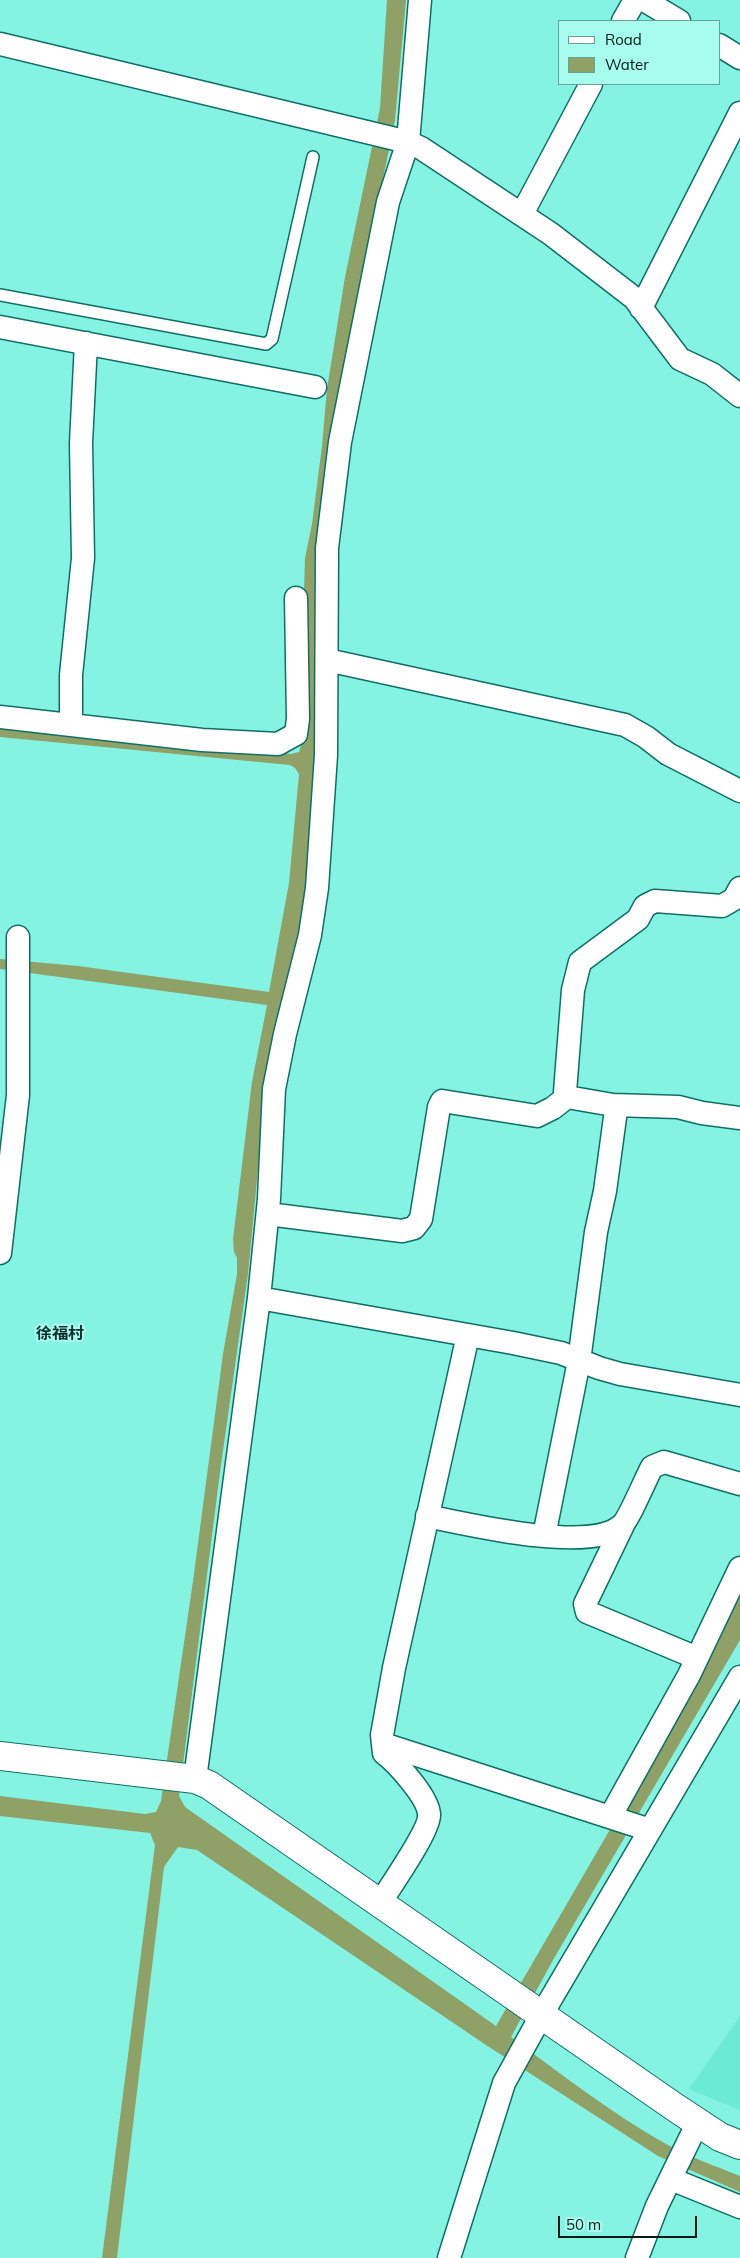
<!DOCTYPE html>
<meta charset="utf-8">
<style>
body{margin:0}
#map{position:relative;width:740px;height:2258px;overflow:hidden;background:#84f3e2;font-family:Mulish,sans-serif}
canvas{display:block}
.legend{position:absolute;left:558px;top:20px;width:162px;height:65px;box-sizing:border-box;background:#a8fcee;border:1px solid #66a298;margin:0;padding:6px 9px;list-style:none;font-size:15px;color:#031b17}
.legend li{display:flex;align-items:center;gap:10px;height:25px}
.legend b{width:25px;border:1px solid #66a298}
.scale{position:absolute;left:558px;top:2216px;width:139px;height:22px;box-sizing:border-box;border:2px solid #031b17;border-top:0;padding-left:6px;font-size:15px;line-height:18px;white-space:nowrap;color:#031b17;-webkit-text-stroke:4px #a8fcee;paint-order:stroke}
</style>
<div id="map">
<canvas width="740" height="2258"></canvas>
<ul class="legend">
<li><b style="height:6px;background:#fff"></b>Road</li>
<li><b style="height:14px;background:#8fa166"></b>Water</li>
</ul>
<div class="scale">50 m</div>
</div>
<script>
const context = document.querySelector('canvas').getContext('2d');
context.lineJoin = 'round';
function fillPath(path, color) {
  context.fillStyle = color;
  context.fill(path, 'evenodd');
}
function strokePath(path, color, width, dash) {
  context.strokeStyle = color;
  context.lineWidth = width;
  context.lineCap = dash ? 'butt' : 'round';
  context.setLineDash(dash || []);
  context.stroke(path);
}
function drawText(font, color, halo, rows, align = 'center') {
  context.font = font + ' Mulish,"Noto Sans SC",sans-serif';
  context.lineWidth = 4;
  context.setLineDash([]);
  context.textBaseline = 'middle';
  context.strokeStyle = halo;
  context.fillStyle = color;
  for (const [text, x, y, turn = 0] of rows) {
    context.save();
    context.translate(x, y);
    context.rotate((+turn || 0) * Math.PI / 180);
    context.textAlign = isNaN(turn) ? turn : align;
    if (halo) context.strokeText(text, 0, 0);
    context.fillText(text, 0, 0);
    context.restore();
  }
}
fillPath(new Path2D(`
 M740,2016v94l-51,-21z`), '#6ce9d7');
fillPath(new Path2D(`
 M387,0h19l-11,120 -49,240 -29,360 -8,156 -11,65 -36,186 -14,147 -28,198 -41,324 6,11 311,219 156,-269 88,-163v46l-187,320 -42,77c50,37 100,76 155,107 24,13 49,22 74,32v16l-82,-36 -172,-111 -289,-195 -19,-3 -14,20 -47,391h-15l53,-413 -5,-12 -150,-17v-20l145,18 11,-2 5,-11 32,-220 30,-227 14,-80v-16l-3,-6 -1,-13 19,-157 15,-77 -267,-36v-10l78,7 191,26 20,-109 10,-109 -4,-6 -5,-3 -290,-28v-10l291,27 8,-2 5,-16 -1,-112 2,-66 7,-34 10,-78 5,-57 18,-112 35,-169z`), '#8fa166');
const lane = new Path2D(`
 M0,295l266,49 6,-5 41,-182`);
const street = new Path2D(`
 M644,0l35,21
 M623,21l12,-21
 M0,44l408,98 13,6 130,86 83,64 46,61 32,15 28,22
 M719,45l21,13
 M522,214l69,-130
 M641,308l99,-195
 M0,327l315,60
 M327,660l298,65 21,12 22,17 72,37
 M0,717l202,23 76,4 18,-10 2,-15 -2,-121
 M71,725v-50l12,-117 -2,-115 5,-100
 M613,1105l65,2 24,6 38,5
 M268,1214l134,17 12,-3 7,-9 18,-112 3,-6 95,15 16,-8 14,-11
 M0,1253l18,-158v-158
 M259,1298l254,45 48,10 38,15 21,6 120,21
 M427,1516c40,8 164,38 195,9 7,-6 24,-47 30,-58l12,-5 76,22
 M623,1525l-38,79 2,8 110,46
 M544,1536l35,-175 17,-129 9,-41 11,-81 -3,-5 -46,-8 -2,-5 8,-102 7,-28 58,-43 7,-13 10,-5 67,5 12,-7 6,-11
 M383,1744l267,86
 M195,1779l64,-481 10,-99 5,-110 11,-55 25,-99 7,-47 9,-133 1,-207 13,-106 48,-240 20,-60 12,-142
 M610,1817l79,-142 51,-107
 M380,1903c10,-16 50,-73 49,-88 0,-17 -32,-52 -45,-62l-2,-18 12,-67 74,-333
 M671,2179l69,28
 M449,2258l55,-175 38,-69 198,-337
 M637,2258l20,-52 41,-84`);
const secondary = new Path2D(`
 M0,1756l195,23 14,6 467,323 44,29 20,8`);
strokePath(lane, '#0e7065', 14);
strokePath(street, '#0e7065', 25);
strokePath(secondary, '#0e7065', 30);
strokePath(lane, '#fff', 11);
strokePath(street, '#fff', 22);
strokePath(secondary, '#fff', 28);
drawText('bold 16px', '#0b302b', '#a8fcee', [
 ["徐福村",60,1334]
]);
</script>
